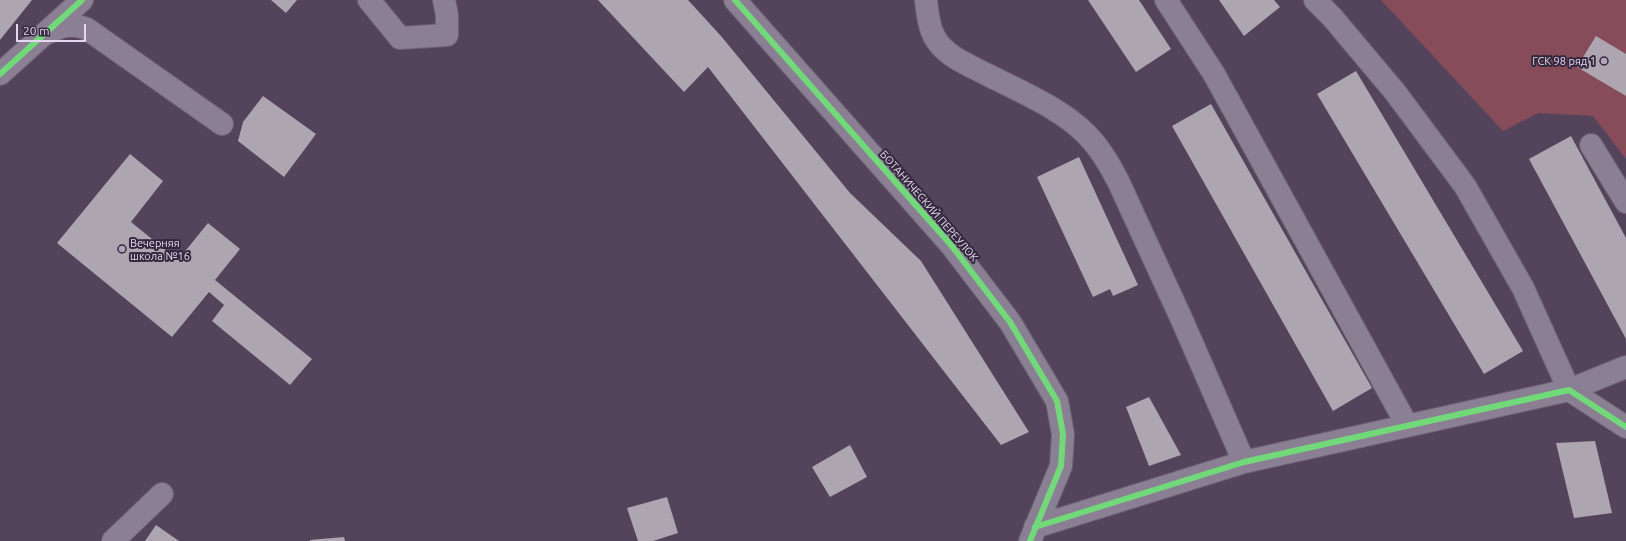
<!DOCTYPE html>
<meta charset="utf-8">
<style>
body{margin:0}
#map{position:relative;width:1626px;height:541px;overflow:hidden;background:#53445c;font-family:Ubuntu,sans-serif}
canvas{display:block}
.scale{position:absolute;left:16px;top:24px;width:70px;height:18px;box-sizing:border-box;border:2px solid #e4d5f1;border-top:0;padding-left:5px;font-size:12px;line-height:14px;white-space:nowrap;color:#e4d5f1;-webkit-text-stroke:3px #33283c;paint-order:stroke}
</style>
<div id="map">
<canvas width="1626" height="541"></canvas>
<div class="scale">20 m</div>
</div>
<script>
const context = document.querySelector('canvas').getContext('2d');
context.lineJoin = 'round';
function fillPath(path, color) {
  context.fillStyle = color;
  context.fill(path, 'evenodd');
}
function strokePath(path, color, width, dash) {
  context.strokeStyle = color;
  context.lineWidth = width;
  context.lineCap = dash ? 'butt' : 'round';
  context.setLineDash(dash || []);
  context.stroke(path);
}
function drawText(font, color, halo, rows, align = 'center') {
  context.font = font + ' Ubuntu,sans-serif';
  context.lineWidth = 4;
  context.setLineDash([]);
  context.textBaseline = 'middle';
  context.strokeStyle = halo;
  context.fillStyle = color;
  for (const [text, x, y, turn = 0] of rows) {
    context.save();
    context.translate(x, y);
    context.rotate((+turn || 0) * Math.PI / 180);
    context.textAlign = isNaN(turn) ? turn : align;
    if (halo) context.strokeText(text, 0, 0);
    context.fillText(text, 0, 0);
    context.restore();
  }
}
fillPath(new Path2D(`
 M1381,0h245v159l-33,-43 -55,-3 -35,18z`), '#874c59');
fillPath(new Path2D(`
 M0,0h32l-32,40z
 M271,0h26l-11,13z
 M598,0h90l33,36 129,157 71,68 108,171 -28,13 -293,-378 -24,25z
 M1088,0h51l32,49 -35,23z
 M1219,0h55l6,7 -36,29z
 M1596,36l30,18v42l-49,-29z
 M1356,71l167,280 -39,23 -167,-280z
 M263,96l53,38 -32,43 -46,-36 5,-19z
 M1211,104l161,284 -39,23 -161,-285z
 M1571,136l55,102v101l-97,-180z
 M130,154l33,27 -32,41 47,38 30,-37 32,26 -25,31 97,79 -22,26 -78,-64 12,-16 -15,-13 -37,45 -115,-94z
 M1079,157l59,128 -25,11 -3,-7 -17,8 -56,-120z
 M1149,397l32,58 -32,11 -23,-59z
 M1595,441l17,72 -38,5 -18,-75z
 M850,445l17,32 -37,20 -18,-30z
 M667,497l11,36 -25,8h-15l-11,-33z
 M156,525l23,16h-34z
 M344,537l1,4h-35v-1z`), '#ada6b1');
const minor = new Path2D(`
 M369,0l31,38 47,-3v-20l-3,-15
 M735,0l216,245 59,77 47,79 6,33 -2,32 -31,75
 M926,0c2,17 3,32 14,45 12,14 31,21 46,29 33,17 75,34 101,61 14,14 23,30 32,48l63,137 62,142
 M1166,0l48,74 193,351
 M1315,0l17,17 63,75 70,94 58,102 46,102 57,-23
 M45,34c15,-7 26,-12 42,-5l135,95
 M0,74l82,-74
 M1591,145l35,57
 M1035,527l209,-65 325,-72 57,37
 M113,541l49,-47`);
strokePath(minor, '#6d6175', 24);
strokePath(minor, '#8b8093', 22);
strokePath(new Path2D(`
 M735,0l216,245 59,77 47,79 6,33 -2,32 -31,75
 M0,74l82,-74
 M1035,527l209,-65 325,-72 57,37`), '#71d979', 6);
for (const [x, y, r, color] of [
 [1604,61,4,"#b1a2bd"],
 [122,249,4,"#b1a2bd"]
]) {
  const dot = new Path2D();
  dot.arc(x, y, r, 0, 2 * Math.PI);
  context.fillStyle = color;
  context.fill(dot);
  strokePath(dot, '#33283c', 1.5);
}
drawText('11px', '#e4d5f1', '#33283c', [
 ["ГСК 98 ряд 1",1596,61],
 ["Вечерняя",130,243,"left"],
 ["школа №16",130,256,"left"]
], 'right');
drawText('11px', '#e4d5f1', '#33283c', [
 ["БОТАНИЧЕСКИЙ ПЕРЕУЛОК",929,206,49]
]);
</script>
